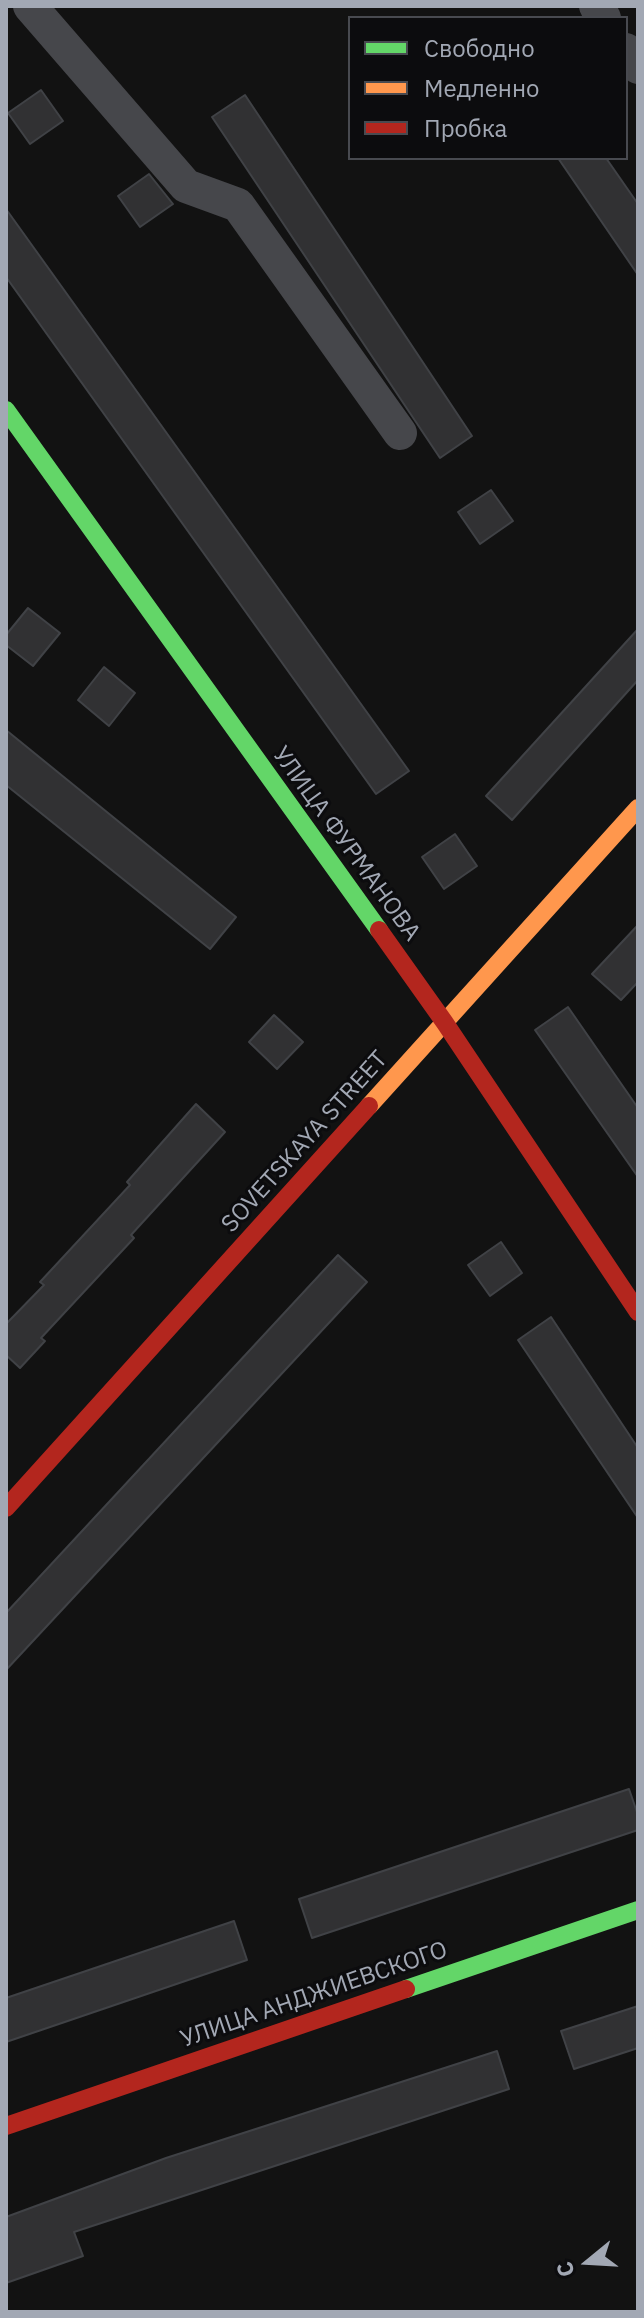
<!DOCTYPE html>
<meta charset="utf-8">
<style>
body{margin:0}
#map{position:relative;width:644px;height:2318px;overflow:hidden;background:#121212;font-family:"IBM Plex Sans",sans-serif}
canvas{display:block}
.frame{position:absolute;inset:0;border:8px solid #a2a8b4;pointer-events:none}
.legend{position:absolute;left:348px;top:16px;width:280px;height:144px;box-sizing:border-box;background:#0c0c0e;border:2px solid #484a50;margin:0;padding:10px 14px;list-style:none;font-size:24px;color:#a2a8b4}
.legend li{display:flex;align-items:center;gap:16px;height:40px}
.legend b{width:40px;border:2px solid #484a50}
.north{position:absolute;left:548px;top:2222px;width:80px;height:80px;-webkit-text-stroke:6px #0c0c0e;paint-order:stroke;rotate:252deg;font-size:22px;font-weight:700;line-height:32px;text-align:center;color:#a2a8b4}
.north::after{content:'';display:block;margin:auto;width:28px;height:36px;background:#a2a8b4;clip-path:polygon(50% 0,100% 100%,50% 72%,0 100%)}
</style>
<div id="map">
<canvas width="644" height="2318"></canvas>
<div class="frame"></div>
<ul class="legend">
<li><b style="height:10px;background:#63d668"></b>Свободно</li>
<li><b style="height:10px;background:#ff974d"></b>Медленно</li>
<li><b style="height:10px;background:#b3261e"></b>Пробка</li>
</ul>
<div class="north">С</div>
</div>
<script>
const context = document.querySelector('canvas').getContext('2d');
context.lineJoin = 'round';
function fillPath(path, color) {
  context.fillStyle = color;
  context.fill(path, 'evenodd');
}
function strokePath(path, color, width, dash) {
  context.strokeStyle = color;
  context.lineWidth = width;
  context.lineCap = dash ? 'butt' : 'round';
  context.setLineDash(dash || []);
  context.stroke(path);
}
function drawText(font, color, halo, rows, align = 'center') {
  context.font = font + ' "IBM Plex Sans",sans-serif';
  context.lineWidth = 6;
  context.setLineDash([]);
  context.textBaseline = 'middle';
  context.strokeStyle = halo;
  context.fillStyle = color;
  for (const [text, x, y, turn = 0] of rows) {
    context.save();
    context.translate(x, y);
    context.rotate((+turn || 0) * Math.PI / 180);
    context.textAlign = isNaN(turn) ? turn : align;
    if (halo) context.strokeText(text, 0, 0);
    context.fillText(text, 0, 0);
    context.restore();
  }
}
const building = new Path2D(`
 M41,90l22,31 -33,23 -22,-31z
 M245,95l227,341 -32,22 -228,-341z
 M558,158h48l32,46v71z
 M149,174l24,30 -33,23 -22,-31z
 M6,209l403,562 -33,23 -370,-517z
 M491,490l22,31 -33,23 -22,-32z
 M28,608l32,25 -27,33 -27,-21v-10z
 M638,629v51l-126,140 -26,-24z
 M104,667l31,26 -26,33 -31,-26z
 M6,730l230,187 -26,32 -204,-164z
 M455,834l22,32 -33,23 -22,-32z
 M638,925v57l-17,18 -29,-26z
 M568,1007l70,101v69l-103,-147z
 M274,1015l29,27 -26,27 -28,-27z
 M196,1104l29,28 -94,103 3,3 -93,100 4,3 -25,27 -14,-13v-31l38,-39 -4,-3 90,-97 -3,-3z
 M501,1242l21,31 -32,23 -22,-31z
 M338,1255l29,27 -361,388v-57z
 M551,1317l87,131v70l-120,-178z
 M629,1789l9,26v15l-326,108 -13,-39z
 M234,1921l13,39 -241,82v-44z
 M638,2006v42l-64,21 -13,-38z
 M497,2051l12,38 -435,143 9,24 -77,27v-66l160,-59z`);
fillPath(building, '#313133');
strokePath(building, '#404246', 2);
strokePath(new Path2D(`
 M30,6l156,180 52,19 162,228
 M596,6l8,12
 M626,50l12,17`), '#46474b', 34);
strokePath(new Path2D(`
 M6,410l373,520
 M406,1989l232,-79`), '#63d668', 18);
strokePath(new Path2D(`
 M369,1106l269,-298`), '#ff974d', 18);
strokePath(new Path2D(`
 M379,930l66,93 193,289
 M6,1508l363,-402
 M6,2126l400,-137`), '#b3261e', 18);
drawText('24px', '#a2a8b4', '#0c0c0e', [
 ["УЛИЦА ФУРМАНОВА",346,844,54],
 ["SOVETSKAYA STREET",305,1142,-48],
 ["УЛИЦА АНДЖИЕВСКОГО",314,1995,-19]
]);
</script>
